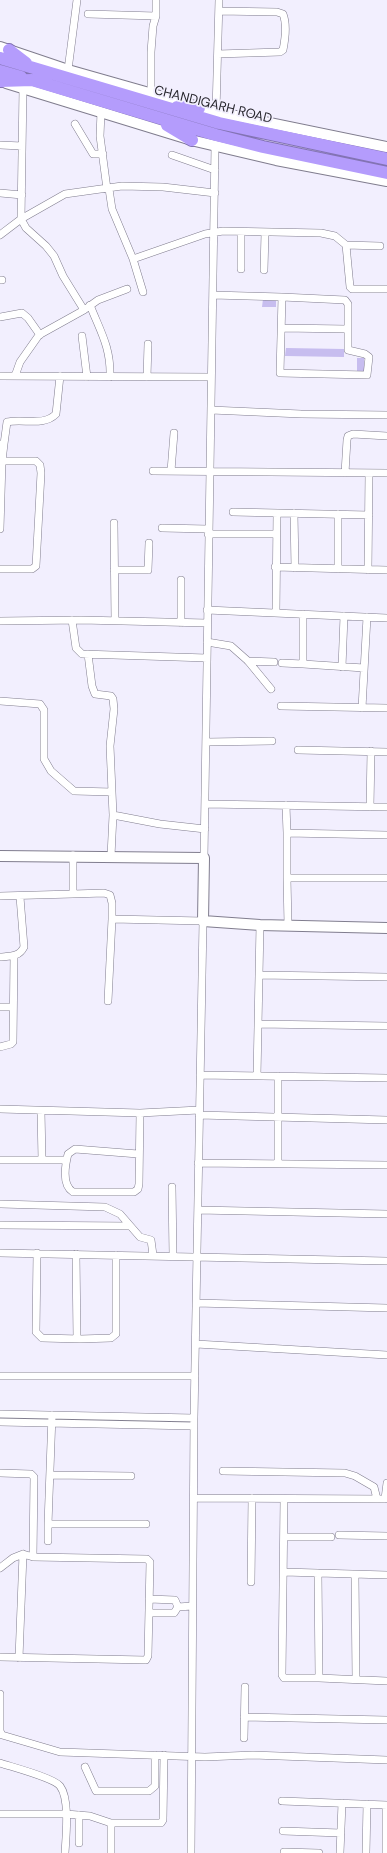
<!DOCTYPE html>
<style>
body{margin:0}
canvas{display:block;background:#f2effe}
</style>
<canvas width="387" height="1853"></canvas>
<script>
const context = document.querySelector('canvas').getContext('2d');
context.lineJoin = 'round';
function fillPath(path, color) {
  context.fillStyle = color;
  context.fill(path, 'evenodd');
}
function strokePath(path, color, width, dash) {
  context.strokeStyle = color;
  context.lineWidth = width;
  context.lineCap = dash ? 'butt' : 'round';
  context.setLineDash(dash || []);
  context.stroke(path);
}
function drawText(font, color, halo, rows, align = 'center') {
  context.font = font + ' "DM Sans",sans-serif';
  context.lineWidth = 3.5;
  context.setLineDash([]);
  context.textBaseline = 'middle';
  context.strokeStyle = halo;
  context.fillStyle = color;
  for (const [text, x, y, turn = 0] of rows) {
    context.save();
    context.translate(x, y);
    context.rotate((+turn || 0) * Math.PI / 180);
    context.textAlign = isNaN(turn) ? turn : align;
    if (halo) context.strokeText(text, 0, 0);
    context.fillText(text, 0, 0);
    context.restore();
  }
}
fillPath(new Path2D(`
 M263,299l13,1v7h-14z
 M286,348l58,1v8l-59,-1z
 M357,358h7v15l-7,1z`), '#c7bdef');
const street = new Path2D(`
 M88,14l68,2
 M218,54l62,-2 3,-2c2,-10 4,-26 0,-36l-6,-2 -58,-1
 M68,70l9,-70
 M23,88l-2,131 5,9 20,18 8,10 9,20 21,34 14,-10 29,-11
 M151,98v-46l2,-26 3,-10v-16
 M101,112l-1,24 7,53
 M216,112l3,-112
 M75,124l18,30h10
 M0,145l22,1
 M172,155l43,15
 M109,189l3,20 21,50 72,-25 18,-3 98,2 14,3 11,9 4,42 2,2h35
 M0,193l22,2
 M0,235l21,-16 44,-25 57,-8 41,1 52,6
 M346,245l34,1
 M133,259l10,33
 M241,269v-37
 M264,270l1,-37
 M0,280h2
 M213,295l69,2 -2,76 87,2 2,-18 -4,-3 -17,-4v-46l-3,-4 -63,-3
 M90,305c10,26 21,42 20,72
 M0,317l22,-4 6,5 12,17
 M282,328l65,1
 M82,336l5,41
 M0,376l211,1
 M15,376l5,-14 19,-27 45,-25
 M147,377l1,-33
 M211,410l90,4 86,1
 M0,444h4l-2,17h34l4,4 1,8 -5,93 -4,3h-32
 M4,444l3,-22c16,-4 36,5 49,-8l4,-38
 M153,471l234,2
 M171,471l3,-38
 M345,473l2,-33 1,-4 5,-2 34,2
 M233,512l136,3
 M294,513l1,55
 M338,514v55
 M114,523l1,98
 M162,528l46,1
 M0,529l2,-68
 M208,534h68
 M275,567l112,3
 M114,570h34l1,-27
 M368,570l1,-97
 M207,610l180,8
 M276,613l1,-100
 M303,614v50l61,4
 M72,620l4,28 6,6 125,4
 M0,621l81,-1 126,3
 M181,623v-43
 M207,642l24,4 17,15 23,28
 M88,654l4,32 3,8 16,2 2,3 1,10 -4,37 3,69 -2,41
 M248,661l26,1
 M282,663l21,1
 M342,667l2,-51
 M0,701l40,3 4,6v49l7,12 23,20 38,1
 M281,706l106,2
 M362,708l5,-91
 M206,742l66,-1
 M298,750l89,2
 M205,804l182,3
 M286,805l1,28
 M370,807l1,-56
 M113,815l47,9 45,5
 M387,835l-100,-2v45h100
 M73,855v39l31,-1 6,2 2,8v16l91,2 -9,497 -3,435
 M204,858l11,-712
 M287,878l1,47
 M0,896l73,-2
 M0,957c11,-1 19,0 24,-10l-4,-50
 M259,975l128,2
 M108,1001l4,-82
 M0,1007h13
 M259,1024l128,2
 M0,1047l11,-3 2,-2 1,-86
 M200,1075l187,3
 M257,1076l3,-151
 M278,1076v88
 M0,1109l140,4 59,-3
 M41,1111l1,49h24
 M199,1115l188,5
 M138,1154l-63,-5 -7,5c-3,12 -6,31 5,38h61l4,-3 1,-5 1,-71
 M0,1160h42
 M198,1163l189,2
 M172,1187l1,69
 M1,1204l104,3 15,7 20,23 11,3 2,15
 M198,1210l189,4
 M1,1225l129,1
 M0,1253l387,8
 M37,1253l-1,79 6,6 38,1 31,-1 5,-4v-79
 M76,1254l1,85
 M196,1303l191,5
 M196,1344l191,11
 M0,1376h195
 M0,1414l194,4
 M52,1415l-4,109h98
 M0,1422l194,4
 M223,1471l122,2 10,3 19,11 3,12
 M0,1473l31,1 3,3 -1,80 114,2 3,3 -2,94 -2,4 -146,-3
 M51,1475l80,1
 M194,1498l191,1 2,-16
 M284,1499l-2,176 2,3h35
 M339,1535l48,1
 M284,1537h47
 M48,1541v-17
 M0,1568l13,-10 10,-4
 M284,1572l34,1
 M355,1575l1,104
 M387,1575l-69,-2 1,105 68,3
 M251,1582l1,-84
 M149,1599l26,1 3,7
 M149,1613h25l4,-6 14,-1
 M19,1658l4,-104 10,3
 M0,1694v37l2,4 58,17 145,5 48,-2 134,5
 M244,1717l143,3
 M244,1738l1,-51
 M0,1763c12,4 54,15 60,23 10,13 6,50 5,67
 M85,1767l11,24h53l6,-5v-31
 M282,1801l105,4
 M0,1814h66l24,2 21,7h50l2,-3 1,-65
 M283,1831l58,2
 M79,1843v-28
 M284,1852l35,1
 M111,1853v-30
 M340,1853l2,-50
 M366,1853l1,-49
 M386,1853v-48`);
const secondary = new Path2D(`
 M0,47l68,23 148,42 171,35
 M6,83l189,58 81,19 111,21
 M0,856l204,2 -1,63 57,4 127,3`);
const highway = new Path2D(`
 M9,50l17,13
 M0,58l219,65 168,36
 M0,71l21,6
 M0,81l32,-1 184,55 47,12 124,26
 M177,107l22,1
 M167,125l25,15`);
strokePath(street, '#807d8e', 8);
strokePath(secondary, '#807d8e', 12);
strokePath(highway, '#8373b4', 14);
strokePath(street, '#fff', 7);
strokePath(secondary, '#fff', 10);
strokePath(highway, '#b49cfc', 12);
drawText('13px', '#28272e', '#f2effe', [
 ["CHANDIGARH ROAD",213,105,14]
]);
</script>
